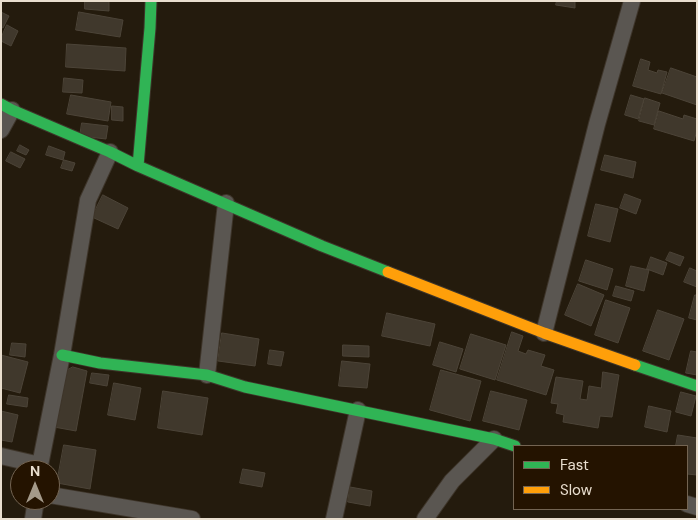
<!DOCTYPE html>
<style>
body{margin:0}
#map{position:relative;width:698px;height:520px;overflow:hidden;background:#241b0d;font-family:"DM Sans",sans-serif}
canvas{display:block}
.frame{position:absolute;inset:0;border:2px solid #e9dece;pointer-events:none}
.legend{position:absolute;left:513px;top:445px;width:175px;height:65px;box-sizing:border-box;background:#241300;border:1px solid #736452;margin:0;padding:6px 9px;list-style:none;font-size:15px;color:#e9dece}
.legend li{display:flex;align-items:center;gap:10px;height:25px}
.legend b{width:25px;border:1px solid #736452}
.north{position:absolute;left:10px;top:460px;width:50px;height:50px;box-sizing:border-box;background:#241300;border:1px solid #736452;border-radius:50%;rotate:0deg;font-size:14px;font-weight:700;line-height:20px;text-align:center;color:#e9dece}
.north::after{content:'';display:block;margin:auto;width:18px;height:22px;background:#a49a8a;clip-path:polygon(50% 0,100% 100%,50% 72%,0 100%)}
</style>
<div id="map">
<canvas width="698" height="520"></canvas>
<div class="frame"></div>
<ul class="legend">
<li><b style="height:6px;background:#30b455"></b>Fast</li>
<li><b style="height:6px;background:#ff9f0a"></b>Slow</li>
</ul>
<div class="north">N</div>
</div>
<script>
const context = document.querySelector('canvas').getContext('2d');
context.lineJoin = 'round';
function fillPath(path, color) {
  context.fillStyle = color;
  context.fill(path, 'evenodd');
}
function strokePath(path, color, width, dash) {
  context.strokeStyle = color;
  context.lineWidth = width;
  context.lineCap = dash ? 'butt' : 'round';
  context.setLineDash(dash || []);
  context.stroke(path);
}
const building = new Path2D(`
 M85,1h24v10l-24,-2z
 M557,1h18v7l-19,-3z
 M1,12l8,4 -6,12 -2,-1z
 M79,12l44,8 -3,17 -44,-7z
 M7,25l11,6 -7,15 -10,-5v-3z
 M67,44l59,4 -1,23 -59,-4z
 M641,59l9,3 -2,8 9,3 1,-3 9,2 -6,22 -28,-8z
 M671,68l26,9v28l-35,-12z
 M64,78l19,2 -1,13 -19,-1z
 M71,95l40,7 -3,19 -41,-7z
 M631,95l13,4 -6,20 -13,-4z
 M645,98l15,5 -6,22 -15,-4z
 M112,106l11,1v14l-11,-1z
 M659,111l24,8 1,-4 13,4v11l-3,11 -40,-12z
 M82,123l26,3 -2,13 -26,-3z
 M20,145l9,5 -3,5 -9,-4z
 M49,146l16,6 -2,8 -17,-5z
 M11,152l14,7 -5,9 -14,-7z
 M605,155l31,7 -3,16 -32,-8z
 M64,160l11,3 -3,8 -11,-3z
 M625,194l16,6 -5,14 -16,-6z
 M103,195l25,13 -10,21 -26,-12z
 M596,204l22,5 -8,33 -22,-6z
 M670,252l14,5 -4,9 -14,-6z
 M651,257l16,6 -4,12 -16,-6z
 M586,260l27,9 -6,21 -28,-9z
 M631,266l18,4 -5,21 -18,-5z
 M690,268l7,3v16l-13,-5z
 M578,284l26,11 -13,31 -26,-11z
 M616,286l18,5 -3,10 -18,-5z
 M695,295h2v25l-8,-2z
 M606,300l24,8 -12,35 -23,-8z
 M658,310l26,9 -15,41 -26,-9z
 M387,313l48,11 -5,22 -48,-10z
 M512,332l11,4 -5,15 8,3 2,-4 17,5 -4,11 13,4 -8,25 -49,-15z
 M222,333l37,6 -4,27 -37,-5z
 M471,334l35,11 -11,35 -35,-11z
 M440,342l23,7 -7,23 -23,-7z
 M12,343l14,1 -1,13 -15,-2z
 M343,345l26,1v11l-26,-1z
 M270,350l14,2 -3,14 -13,-2z
 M691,351l6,1v23l-11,-2z
 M1,355l27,7 -8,31 -19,-5z
 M342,361l28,3 -3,24 -28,-2z
 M73,367l14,4 -11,60 -22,-4 10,-55z
 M441,370l40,11 -11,40 -40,-11z
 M603,372l16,3 -7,42 -12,-1 -2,12 -35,-6 1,-7 -8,-2 2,-9 -7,-1 5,-26 27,4 -3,18 7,1 2,-14 12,2z
 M92,373l17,2 -2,11 -17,-3z
 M114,383l27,5 -6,32 -27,-5z
 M163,391l45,7 -6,37 -44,-7z
 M491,391l36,9 -8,30 -36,-9z
 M681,392l15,4 -5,20 -15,-4z
 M9,395l19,3 -1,9 -20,-3z
 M649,406l22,5 -4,21 -22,-5z
 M1,411l17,4 -6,27 -11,-2z
 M678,435l19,3v37l-10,-1v-28h-11z
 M64,445l32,5 -6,39 -33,-6z
 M243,469l22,4 -3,14 -22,-4z
 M350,487l22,4 -2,15 -22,-4z`);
fillPath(building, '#40382c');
strokePath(building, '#4c4438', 1);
const street = new Path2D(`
 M1,130l11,-20
 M544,333l53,-209 35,-123
 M207,375l19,-172
 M1,456l39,9
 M39,470l23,-115 26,-155 22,-48
 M50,495l142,24
 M687,504l10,3
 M33,519l3,-19
 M334,519l24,-109
 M425,519l27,-38 42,-42`);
const fast = new Path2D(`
 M1,104l11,6 98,42 28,14 184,80 66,26
 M138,166l12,-138 1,-27
 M62,355l38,8 107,12 38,12 249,52 21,7
 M635,365l62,21`);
const slow = new Path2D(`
 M388,272l156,61 91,32`);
strokePath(street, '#3e352a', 18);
strokePath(fast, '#3e352a', 13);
strokePath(slow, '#3e352a', 13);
strokePath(street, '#5a5651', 16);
strokePath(fast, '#30b455', 11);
strokePath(slow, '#ff9f0a', 11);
</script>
